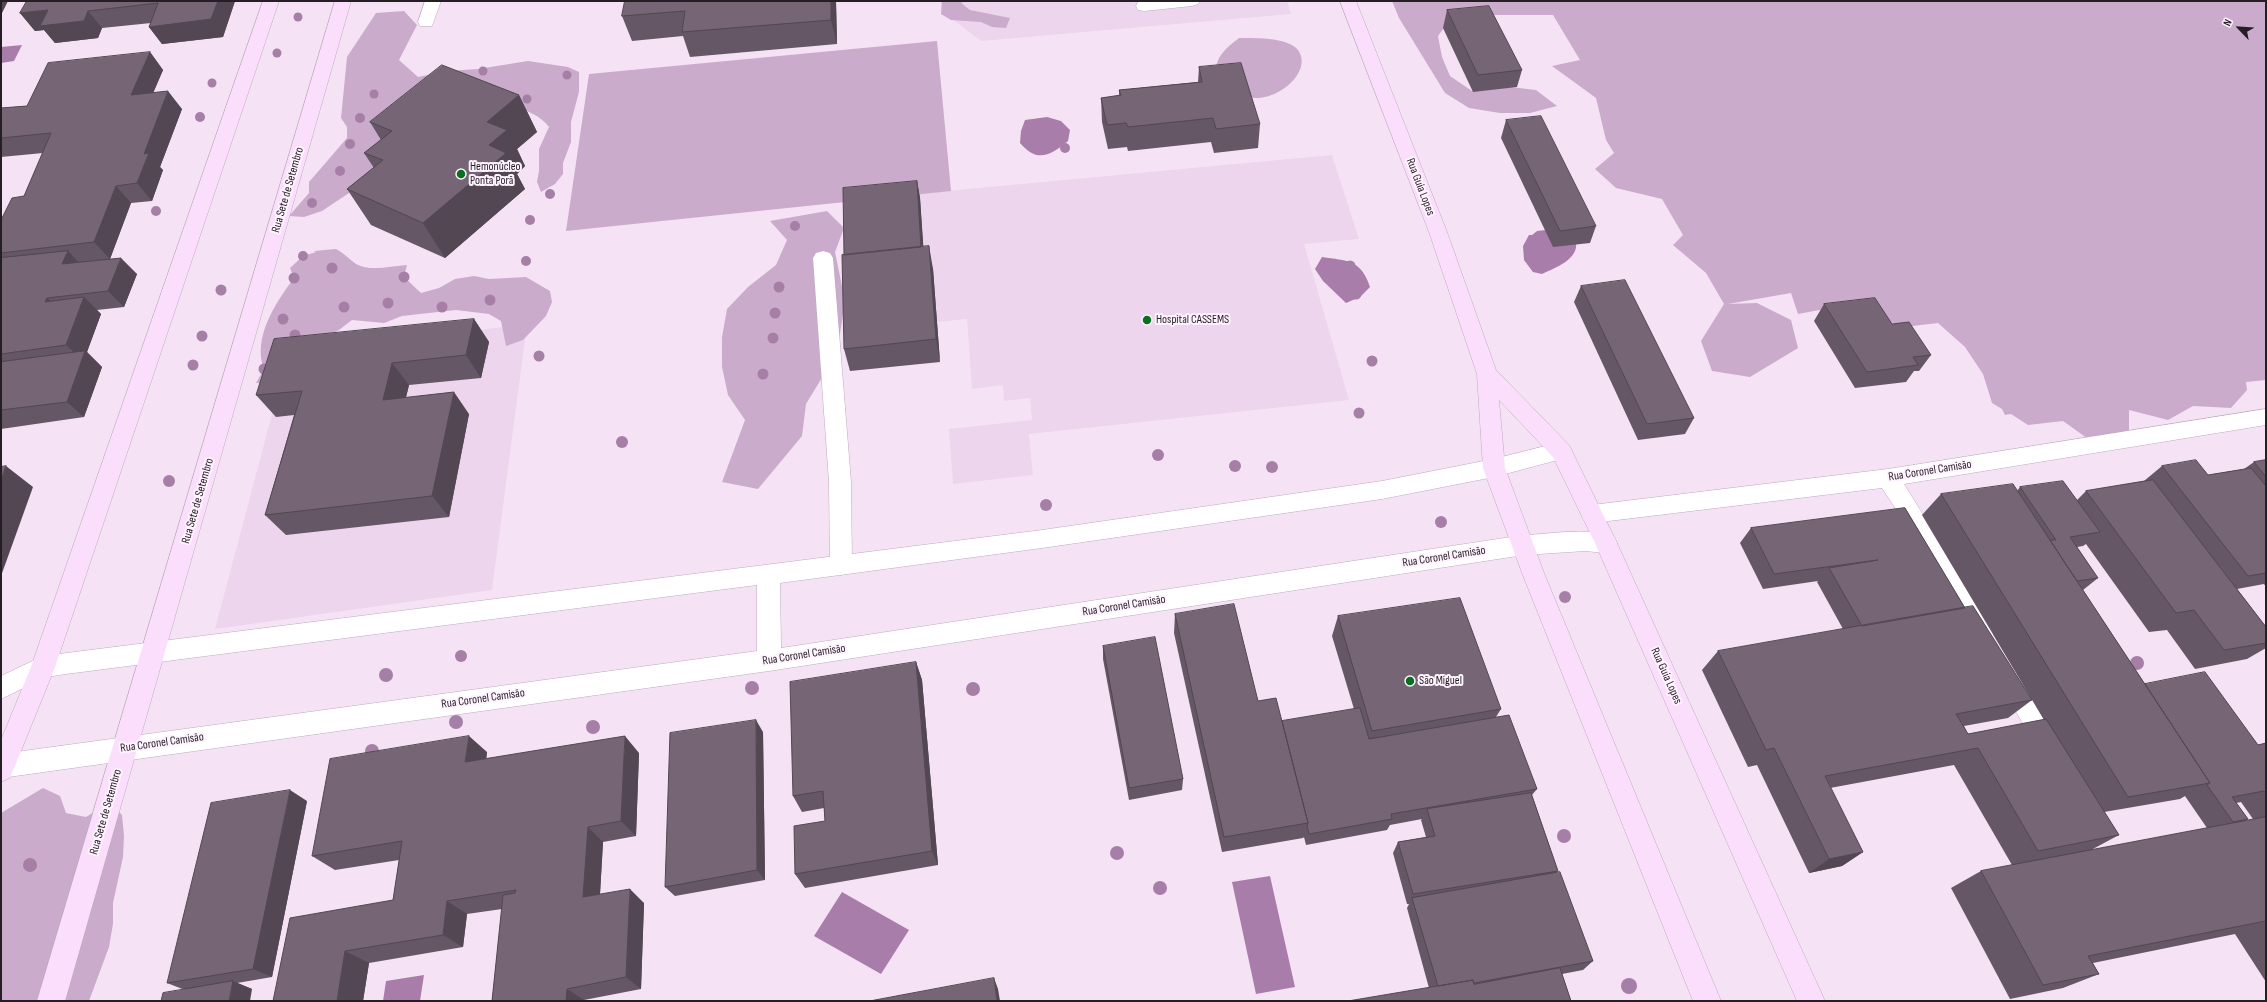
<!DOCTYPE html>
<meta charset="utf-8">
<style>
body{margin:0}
#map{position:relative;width:2267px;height:1002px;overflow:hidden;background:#f5e3f5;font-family:"Sofia Sans Condensed",sans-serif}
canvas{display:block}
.frame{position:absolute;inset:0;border:2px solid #251e25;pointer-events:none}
.north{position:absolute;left:2219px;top:8px;width:40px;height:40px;-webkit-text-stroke:3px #fef3fe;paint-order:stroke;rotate:295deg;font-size:11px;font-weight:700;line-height:16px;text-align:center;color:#251e25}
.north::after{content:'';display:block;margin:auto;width:14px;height:18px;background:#251e25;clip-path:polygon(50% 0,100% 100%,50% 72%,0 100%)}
</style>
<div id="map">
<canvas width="2267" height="1002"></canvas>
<div class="frame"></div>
<div class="north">N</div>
</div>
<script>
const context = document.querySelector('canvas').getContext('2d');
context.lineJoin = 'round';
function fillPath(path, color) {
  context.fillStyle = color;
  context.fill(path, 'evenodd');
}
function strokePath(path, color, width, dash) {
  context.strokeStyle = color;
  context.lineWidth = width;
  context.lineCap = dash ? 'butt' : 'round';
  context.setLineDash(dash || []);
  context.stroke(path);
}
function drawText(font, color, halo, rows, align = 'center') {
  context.font = font + ' "Sofia Sans Condensed",sans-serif';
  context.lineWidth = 4;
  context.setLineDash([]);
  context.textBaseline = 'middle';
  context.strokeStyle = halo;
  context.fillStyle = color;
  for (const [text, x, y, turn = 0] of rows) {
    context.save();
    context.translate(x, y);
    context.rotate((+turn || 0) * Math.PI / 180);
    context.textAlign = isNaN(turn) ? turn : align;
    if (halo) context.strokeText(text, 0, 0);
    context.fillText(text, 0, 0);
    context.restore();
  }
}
fillPath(new Path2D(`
 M941,1h346l4,13 -310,27 -39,-30z
 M1332,155l27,84 -55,5 45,156 -320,34 4,41 -80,9 -4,-55 83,-9 -2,-22 -26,3 -1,-16 -31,4 -5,-70 -30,3 2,40 -88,9 -1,-171z
 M527,324l-35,266 -277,39 73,-275z`), '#edd5ed');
fillPath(new Path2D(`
 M942,1h24l-5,2 9,7 40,8 -4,10 -14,-1 -11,-5 -30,-2 -10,-6z
 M1392,1h874v379l-20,2 1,8 -16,18 -38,-2 -25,14 -39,-10v26l-31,10 -35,-25 -35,4 -17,-11 -6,1 -3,-6 -10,-6 -9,-29 -18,-27 -27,-24 -34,4 -37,-13 -37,-6 -32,6 -7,-21 -63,11 29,-1 34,17 7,28 -48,29 -38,-6 -11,-30 23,-37 -18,-31 -33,-28 10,-10 -21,-36 -46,-11 -21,-19 19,-16 -8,-13 -10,-42 -44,-32 28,-6 -27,-45h-82l-22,6 -11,15 4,21 8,19 22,15 30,-5 34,4 21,16 -27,7h-30l-31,-5 -24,-15 -46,-75z
 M404,11l13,14 -18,35 19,17 29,-6 31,-2 50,-8 40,6 11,5v20l-8,30v20l-8,21v11l-8,10 -14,8 -4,-10 2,-11v-22l10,-22c-15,-21 -56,-25 -81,-32l-92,80 -54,36 -18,6 -15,-1 20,-23v-11l38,-44v-11l-6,-9 6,-61 29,-44z
 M1239,38c15,0 49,-1 59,12 16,23 -24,54 -49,47 -11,-4 -23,-15 -33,-22 -2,-17 10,-27 23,-37z
 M937,41l14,150 -385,40 23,-157z
 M827,211l17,17 -9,24 10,49 -8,52 -31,51 -4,32 -44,53 -36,-7 23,-62 -17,-25 -6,-28v-30l5,-28 21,-22 28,-22 11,-25 -17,-19z
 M336,249c8,4 14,11 20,15 15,8 34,2 51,1l-3,12 17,16 18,-5 16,-9 19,-3 15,3 37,-2 24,14 2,11 -6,14 -23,24 -17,6 -5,-25 -12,-7 -33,-4 -54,6 -18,7 -32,-3 -13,10 -19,9 -47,44h-17l8,-14c-12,-31 12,-67 30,-91l-4,-10 13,-12 13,-4 -2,-1z
 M43,788l17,8 6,17 20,4 24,-15 12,13 2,21 -1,21 -10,46v21l-4,23 -20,54h-88v-188z`), '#cbabcc');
fillPath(new Path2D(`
 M22,45l-8,16 -13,2v-16z
 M1047,117l14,4 9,9 -2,11c-18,15 -31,22 -48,2l1,-12 4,-11z
 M1554,229l22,13c3,17 -21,26 -34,32l-9,-2 -9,-12 -1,-14 6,-11h3l5,-4z
 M1322,257c25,4 39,2 48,30l-10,10 -14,6 -23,-22 -8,-12z
 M1270,876l25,111 -39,7 -24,-112z
 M842,892l67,38 -28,44 -67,-38z
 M424,975l-4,26h-37l3,-20z`), '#a97daa');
const lane = new Path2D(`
 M425,1h16l-9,25h-12l-2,-4z
 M1144,1h56l-2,3 -6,2 -48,5 -6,-1 -2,-4 2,-4z
 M823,251l7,2 3,5 18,224 1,83 -3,7 -8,3 -8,-3 -3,-7 -1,-83 -16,-224 3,-5z`);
const street = new Path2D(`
 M2266,409v16l-362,59 87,141 4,7 -4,7 -8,3 -8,-3 -62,-104 -31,-47 -290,35 -8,-2 -3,-7 3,-7 8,-2 296,-36z
 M1561,442l8,3 3,6 -3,6 -75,20 -112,22 -340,49 -262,35 1,65 743,-113c29,-1 62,-8 90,1l3,7 -3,7 -8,3 -21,-2 -61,4 -755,116 -768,107v-24l756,-103v-66l-691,89 -20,3 -45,22v-23l42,-20 999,-126 340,-49 112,-22z
 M2010,668l9,3 41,68 3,8 -3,8 -9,4 -9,-4 -41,-68 -3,-8 3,-8z`);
const secondary = new Path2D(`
 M263,1h16l-224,666 -45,111 -9,4v-42l30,-73z
 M335,1h16l-286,1000h-28z
 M1340,1h16l91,231 49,138 73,75 48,98 208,458h-28l-202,-458 -42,-86 -54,-57 6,68 39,105 177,428h-28l-171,-428 -39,-105 -6,-94 -48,-142z`);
strokePath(lane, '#bcabbc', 1);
strokePath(street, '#bcabbc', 1);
strokePath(secondary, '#bcabbc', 1);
fillPath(lane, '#fff');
fillPath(street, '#fff');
fillPath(secondary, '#fbdefc');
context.fillStyle = '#a67fa7';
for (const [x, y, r] of [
 [298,17,4.5],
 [277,53,4.5],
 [483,71,4.5],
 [567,75,4.5],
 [212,83,4.5],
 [374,94,4.5],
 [527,99,4.5],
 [200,117,5],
 [360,118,5],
 [350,144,5],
 [1065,148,5],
 [340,171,5],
 [550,194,5],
 [312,203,5],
 [156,211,5],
 [530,220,5],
 [795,226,5],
 [303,256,5],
 [526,261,5],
 [1350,266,5.5],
 [332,268,5.5],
 [404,277,5.5],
 [294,278,5.5],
 [779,287,5.5],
 [221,290,5.5],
 [1356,294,5.5],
 [490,300,5.5],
 [388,303,5.5],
 [344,307,5.5],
 [442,307,5.5],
 [775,313,5.5],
 [283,319,5.5],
 [295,335,5.5],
 [202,336,5.5],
 [773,338,5.5],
 [539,356,5.5],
 [1372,361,5.5],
 [193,365,5.5],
 [264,369,5.5],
 [763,374,5.5],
 [1359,413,5.5],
 [622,442,6],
 [1158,455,6],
 [1235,466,6],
 [1272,467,6],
 [169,481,6],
 [1046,505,6],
 [1441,522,6],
 [1565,597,6],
 [461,656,6],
 [2137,663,7],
 [386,675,7],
 [752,688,7],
 [973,689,7],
 [456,722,7],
 [593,727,7],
 [372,751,7],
 [1564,836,7],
 [1117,853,7],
 [30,865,7],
 [1160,888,7],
 [1629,986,8]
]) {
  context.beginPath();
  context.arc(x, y, r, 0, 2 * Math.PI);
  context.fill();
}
fillPath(new Path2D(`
 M27,1h208l-12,36 -61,7 -13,-17 2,-4 -49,5 -4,10 -43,5 -11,-13 -9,1 -15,-18z
 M625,1h211l1,43 -147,13 -7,-21 -51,5 -10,-25z
 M1447,10l75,60 -5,17 -44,5 -30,-64z
 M150,52l13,18 -10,23 29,16 -22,58 3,3 -11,31 -21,2 -21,56 27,15 -13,33 -27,3 4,4 -14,38 15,15 -18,50 -83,12v-209l23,-24 19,-43 -42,4v-49l26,-2z
 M1199,67l61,57 -2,24 -44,5 -3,-11 -83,9 -1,-4 -19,2 -6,-27 -1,-24 18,-2v-6l79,-8z
 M519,95l18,37 -20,17 8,17 -8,8 8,15 -80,69 -74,-33 -24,-36 27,-21 -10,-15 17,-13 -11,-18z
 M1506,120l90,106 -6,17 -37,4 -52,-109z
 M917,181l3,17 3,48 10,23 7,93 -90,9 -6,-22z
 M1581,286l113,132 -9,16 -47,6 -64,-138z
 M1824,304l68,20 39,31 -12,16h-5l-8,11 -51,6 -41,-67z
 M474,319l15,23 -8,36 -72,7 -3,12 63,17 -20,103 -163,18 -21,-20 29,-100 -18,2 -20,-22z
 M2266,460v127l-2,-3 -27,5 29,38v21l-19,11 -52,10 -28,-39 -18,2 -63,-88 -3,2 -6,1 21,31 -15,12 62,94 113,61 8,-2v239l-31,-48 -142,29 6,11 -36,14 -53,11 -59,-111 30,-17 31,-6 -58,-100 -124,23 33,64 -21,14 -33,7 -52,-108 -9,2 -46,-97 16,-19 125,-22 -26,-47 1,-1 -55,8 -23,-46 11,-15 154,-20 60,100 67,92 -24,18 -44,8 4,8 76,-14 -122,-205 19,-21 76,-3 3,-4 57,13 9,-9 58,-10 18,-15 46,9 36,-6 10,-7zM2185,796l22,32 -116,22 28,-15 -15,-23 76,-13zM2241,802l12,17 -8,2 3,-2 -12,-16z
 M1175,614l83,87 24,20 72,-12 -22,-73 6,-20 163,93 -5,8 41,72 -5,6 26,76 -1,1 36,89 -10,9 -21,4 9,27 -142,-13 -22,-80 2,-4h-2l-14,-51 5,-11 28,-5 -5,-17 1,-1 -32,6 -3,5 -81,15 -2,-8 -1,1 -81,14 -48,-219z
 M1103,646l80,133 -1,11 -53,10 -26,-141z
 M916,662l6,18 16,185 -133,23 -10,-14 30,-53 -1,-13 -22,4 -9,-16z
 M763,732l2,148 -90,16 -10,-9z
 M487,752l-1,7 153,-6 -3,83 -33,6 -3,52 44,9 -3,86 -57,11 -92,1 10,-92 -35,5 -4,33 -94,16 -6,38h-90l120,-101 6,-40 -64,10 -23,-14z
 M307,801l-35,176 -35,6 15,6 -67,1 -18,-7z`), '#655765');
fillPath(new Path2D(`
 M1,1h7l-7,14z
 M218,1h17l-12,36 -61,7 -13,-17z
 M831,1h5l1,43 -6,-24z
 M48,10l40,1 14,17 -4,10 -43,5 -11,-13 -9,1 -15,-18z
 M150,52l13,18 -18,42 -14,-17z
 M168,91l14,18 -22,58 3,3 -11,31 -15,-18 7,-29z
 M519,95l18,37 -20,17 8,17 -8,8 8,15 -80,69 -22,-35 66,-78 -2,-23z
 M917,181l3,17 5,72 -3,-17z
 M116,186l15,17 -21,56 -16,-17z
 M929,246l4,23 7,93 -4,-23z
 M68,251l16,17 -22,-4z
 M121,258l16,16 -13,33 -16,-16z
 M84,297l17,17 -14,38 15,15 -18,50 -17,-15 15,-42 -16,-15z
 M47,298l17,16 -19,-12z
 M474,319l15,23 -8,36 -15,-23z
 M392,363l17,22 -9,37 -17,-22z
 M454,392l15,22 -20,103 -17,-21z
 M6,466l27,21 -32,89v-96z
 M916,662l6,18 16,185 -6,-14z
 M756,720l7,12 2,148 -8,-10z
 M469,736l18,16 -3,27 -19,-17z
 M625,736l14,17 -3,83 -15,-15z
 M290,790l17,11 -35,176 -19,-8z
 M588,827l15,15 -4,69 -16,-14z
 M1863,852l-21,14 -33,7 20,-14z
 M630,889l14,14 -3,86 -15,-12z
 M447,901l20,13 -4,33 -20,-12z
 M345,951l24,12 -6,38h-26z
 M994,978l4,11 2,12h-3z
 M233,981l19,8 -2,12h-21z
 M567,989l17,11v1h-18z`), '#524752');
const building = new Path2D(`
 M27,1h191l-7,18 -62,8 9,-24 -70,8 -4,10 -44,5 8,-16 -28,3z
 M625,1h206v19l-149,12 3,-21 -63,5z
 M1489,6l33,64 -44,5 -31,-65z
 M150,52l-19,43 37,-4 -24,63 5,-1 -12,30 -21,3 -22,56 -93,11v-33l11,-22 12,-2 27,-63 -50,5v-30l26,-2 21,-43z
 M1241,63l19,61 -44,5 -3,-11 -85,9 -2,-4 -19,2 -6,-27 20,-3 -2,-5 83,-8 -3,-15z
 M442,65l77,30 -32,27 20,8 -18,15 17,8 -83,70 -76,-34 36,-29 -19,-7 28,-22 -22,-9z
 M1541,116l55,110 -36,5 -54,-111z
 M917,181l4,66 -77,8 -1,-67z
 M929,246l7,93 -92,10 -2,-94z
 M68,251l-6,13 59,-6 -13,33 -61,7 -2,4 39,-5 -18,48 -65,9v-96z
 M1625,280l69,138 -47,6 -66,-138z
 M1875,298l17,26 17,-2 22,33 -18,2 5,8 -51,7 -43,-68z
 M474,319l-8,36 -74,8 -9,37 71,-8 -22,104 -167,19 37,-124 -46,4 18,-56z
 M85,351l-18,51 -66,8v-48z
 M2196,460l12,15 43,-7 15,18v87l-18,3 -86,-110z
 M2266,460v17l-12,-15z
 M6,466l-5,14v-13z
 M2153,480l113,147v16l-42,7 -30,-40 -18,3 -90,-122z
 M2063,481l37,51 -30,5 28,41 -21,3 -27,-41h6l-36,-53z
 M2013,484l197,299 -82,14 -187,-303z
 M1905,508l60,100 -103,18 -33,-58 49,-8 -104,14 -23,-46z
 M1460,598l41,111 -129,22 -34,-115z
 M1234,604l24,97 18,-3 32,125 -84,14 -49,-223z
 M1973,606l59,94 -76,14 12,20 78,-15 73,116 -81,16 -60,-103 -153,28 38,76 -34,7 -55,-111 -8,2 -48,-99z
 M1155,637l28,142 -54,9 -26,-142z
 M916,662l16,189 -137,23 -1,-48 31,-5 -2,-30 -30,5 -3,-114z
 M2205,672l53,73 8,-2v51l-2,-3 -32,6 16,22 -15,3 -26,-37 3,-2 -65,-99z
 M1360,708l9,31 140,-24 28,74 -146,25 1,5 -83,15 -2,-8 1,-3 -26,-102z
 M756,720l1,150 -92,17 5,-154z
 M469,736l-4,26 160,-26 -4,85 -33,6 -5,70 47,-8 -4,88 -59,12 -1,12h-74l11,-106 12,-2 1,-3 -69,11 -4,34 -98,16 -8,50h-64l17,-83 103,-18 9,-59 -90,15 18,-97z
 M290,790l-37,179 -86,14 44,-180z
 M1531,793l27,78 -145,23 -15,-52 37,-6 -8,-27z
 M2266,817v104l-178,35 11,18 -56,11 -62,-114z
 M1560,872l33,89 -119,22 -1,-3 -35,6 -26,-88z
 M1560,968l11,33h-223l125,-21 1,4z
 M994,978l3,23h-127z
 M233,981l-4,20h-68l2,-8z`);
fillPath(building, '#756575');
strokePath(building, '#524752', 1);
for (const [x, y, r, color] of [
 [461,174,5,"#077021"],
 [1147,320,5,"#077021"],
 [1410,681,5,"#077021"]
]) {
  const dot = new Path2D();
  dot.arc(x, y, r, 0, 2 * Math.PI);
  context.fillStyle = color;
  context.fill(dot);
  strokePath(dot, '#fef3fe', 1.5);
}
drawText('12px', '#251e25', '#fef3fe', [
 ["Hemonúcleo",470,167],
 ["Ponta Porã",470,181],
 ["Hospital CASSEMS",1156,320],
 ["São Miguel",1419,681]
], 'left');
drawText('12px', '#251e25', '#fef3fe', [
 ["Rua Guia Lopes",1420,187,69],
 ["Rua Sete de Setembro",288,190,-74],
 ["Rua Coronel Camisão",1930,471,-9],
 ["Rua Sete de Setembro",198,501,-74],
 ["Rua Coronel Camisão",1444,557,-9],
 ["Rua Coronel Camisão",1124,606,-9],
 ["Rua Coronel Camisão",804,655,-9],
 ["Rua Guia Lopes",1666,676,66],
 ["Rua Coronel Camisão",483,699,-8],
 ["Rua Coronel Camisão",162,743,-8],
 ["Rua Sete de Setembro",106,812,-74]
]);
</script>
